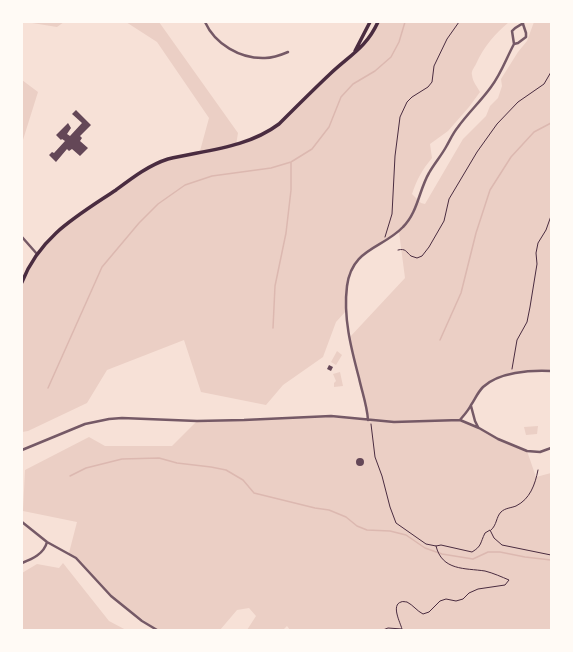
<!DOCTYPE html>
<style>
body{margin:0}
#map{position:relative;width:573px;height:652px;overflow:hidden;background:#f7e1d7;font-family:"Alegreya Sans",sans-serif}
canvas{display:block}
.frame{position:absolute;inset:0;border:23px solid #fffaf5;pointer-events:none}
</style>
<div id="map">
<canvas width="573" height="652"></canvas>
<div class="frame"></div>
</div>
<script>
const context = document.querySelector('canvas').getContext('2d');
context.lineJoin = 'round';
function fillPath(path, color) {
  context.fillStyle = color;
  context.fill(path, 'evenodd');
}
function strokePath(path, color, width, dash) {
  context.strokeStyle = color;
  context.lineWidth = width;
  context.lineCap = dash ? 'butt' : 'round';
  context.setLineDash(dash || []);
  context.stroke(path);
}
fillPath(new Path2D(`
 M26,22h38l-7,5z
 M126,22h33l79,111 -2,12 35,-15 60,-57 33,-28 14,-23h131c-14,12 -25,24 -33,42 -2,4 -5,7 -4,11 1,8 5,11 8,17l-11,15 -21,24 -18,13 2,14c-10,12 -15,21 -20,36l9,9 4,1 38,-65 23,-23 4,-10 8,-8 4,-12 -1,-7 17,-27 9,-11 7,-19h17v349c-23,-1 -49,2 -68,16 -7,6 -17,24 -23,33 23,10 44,22 67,31l9,26 15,-4v157h-261l-3,-4 -4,4h-36l9,-14 -7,-8 -12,2 -17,20h-63l-46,-34 -28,-32 -14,-11 8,-31 -54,-11 2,-41 64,-33 16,9h67l25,-25 120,-5 51,4 -19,-82 56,-60 -6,-46 -39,25 -11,20 -3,34 -10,11 -13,35 -40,28 -17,20 -65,-13 -17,-52 -77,30 -20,33 -59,28 -6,1v-150l15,-28 35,-35 89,-58 39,-10 9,-33 -52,-76z
 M22,80l16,12 -16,51z
 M337,351l5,4 -6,10 -5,-3z
 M340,372l3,14 -9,1v-4l2,-2 -3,-7z
 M538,426l-1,8 -11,1 -2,-8z
 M63,563l46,58 17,9h-104v-57l15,-9 22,4z`), '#ebcfc5');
strokePath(new Path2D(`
 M273,328l2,-42 11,-53 5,-43v-28
 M440,340l21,-47 15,-60 14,-43 21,-33 23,-25 17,-9
 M48,388l54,-121 37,-44 19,-19 27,-19 27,-9 59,-8 20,-6 21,-13 17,-22 12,-30 12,-13 22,-13 16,-14 8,-15 6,-20
 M70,476l16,-8 36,-9 37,-1 18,5 34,4 15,3 17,10 11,13 61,15 14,2 17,7 11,9 10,4 23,1 16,4 19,13 17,6 31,5 15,-7h12l25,5 26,3`), '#dcb8b0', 1.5);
fillPath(new Path2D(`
 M76,110l15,15 -11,11 2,2 -2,3 8,7 -8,8 -8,-7 -3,2 -2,-2 -11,13 -7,-7 3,-3 2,1 11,-12 -3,-2 -1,1 -5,-5 12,-12 3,5 -4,6 3,2 12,-13 -10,-9z
 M329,365l4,2 -2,4 -4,-2z
 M356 462a4 4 0 1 1 8 0a4 4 0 1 1-8 0Z`), '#644757');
strokePath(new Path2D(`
 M385,237l7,-23 3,-58 5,-39 7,-15 5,-5 16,-10 4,-5 2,-16 13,-27 12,-17
 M398,250c8,-2 8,2 13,6 2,1 4,1 6,2l5,-2 7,-9 15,-26 5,-22 28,-47 20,-28 21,-22 26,-18 7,-12
 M512,369l5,-29 10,-18 3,-15 7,-43 -1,-11 2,-10 8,-13 5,-14
 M371,424l4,33 7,19 8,31 6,16 30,21 10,2 5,-1 31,7c10,-6 8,-9 13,-19l5,-3 4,8 8,7 49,10
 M491,530c6,-5 5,-13 10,-18 4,-4 10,-4 15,-6 14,-7 19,-21 22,-36
 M383,630l5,-2 14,1c-2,-7 -11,-24 -1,-27 1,-1 5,0 6,0 6,3 10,9 16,12l6,-2 11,-11 6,-2 10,2 7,-2 6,-6 9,-4 27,-4 4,-5c-7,-3 -16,-7 -24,-9 -20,-3 -43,0 -49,-25`), '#4a2c40', 1);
strokePath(new Path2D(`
 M205,22c10,22 35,37 60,36 8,0 16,-3 23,-6
 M523,24l3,9v4l-8,6 -4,1 -2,-13c4,-5 9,-5 12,-9
 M22,237l15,17
 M471,406l4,15 3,6
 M368,420c-1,-15 -6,-28 -9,-42 -8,-30 -16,-61 -12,-92 5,-38 35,-37 56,-59 15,-15 16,-37 26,-54 5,-9 12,-17 17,-26 4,-7 7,-14 12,-20 10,-14 23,-26 33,-40 10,-13 15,-28 23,-43
 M460,420c4,-5 8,-9 11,-15 4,-6 7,-13 12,-18 16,-15 47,-17 68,-16
 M22,450l63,-26 24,-5 13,-1 75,3 47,-1 87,-4 63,6 66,-2 19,8 19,11 29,12 13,1 11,-4
 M22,522l25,20 29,16 35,38 31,25 15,9
 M22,563c10,-4 22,-9 25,-21`), '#755966', 2.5);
strokePath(new Path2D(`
 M355,51l15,-29
 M22,282c18,-46 55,-66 94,-92 16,-12 33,-25 52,-31 38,-9 79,-11 111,-35 17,-17 34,-34 51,-50 20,-19 36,-26 48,-52`), '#4a2c40', 3.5);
</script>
